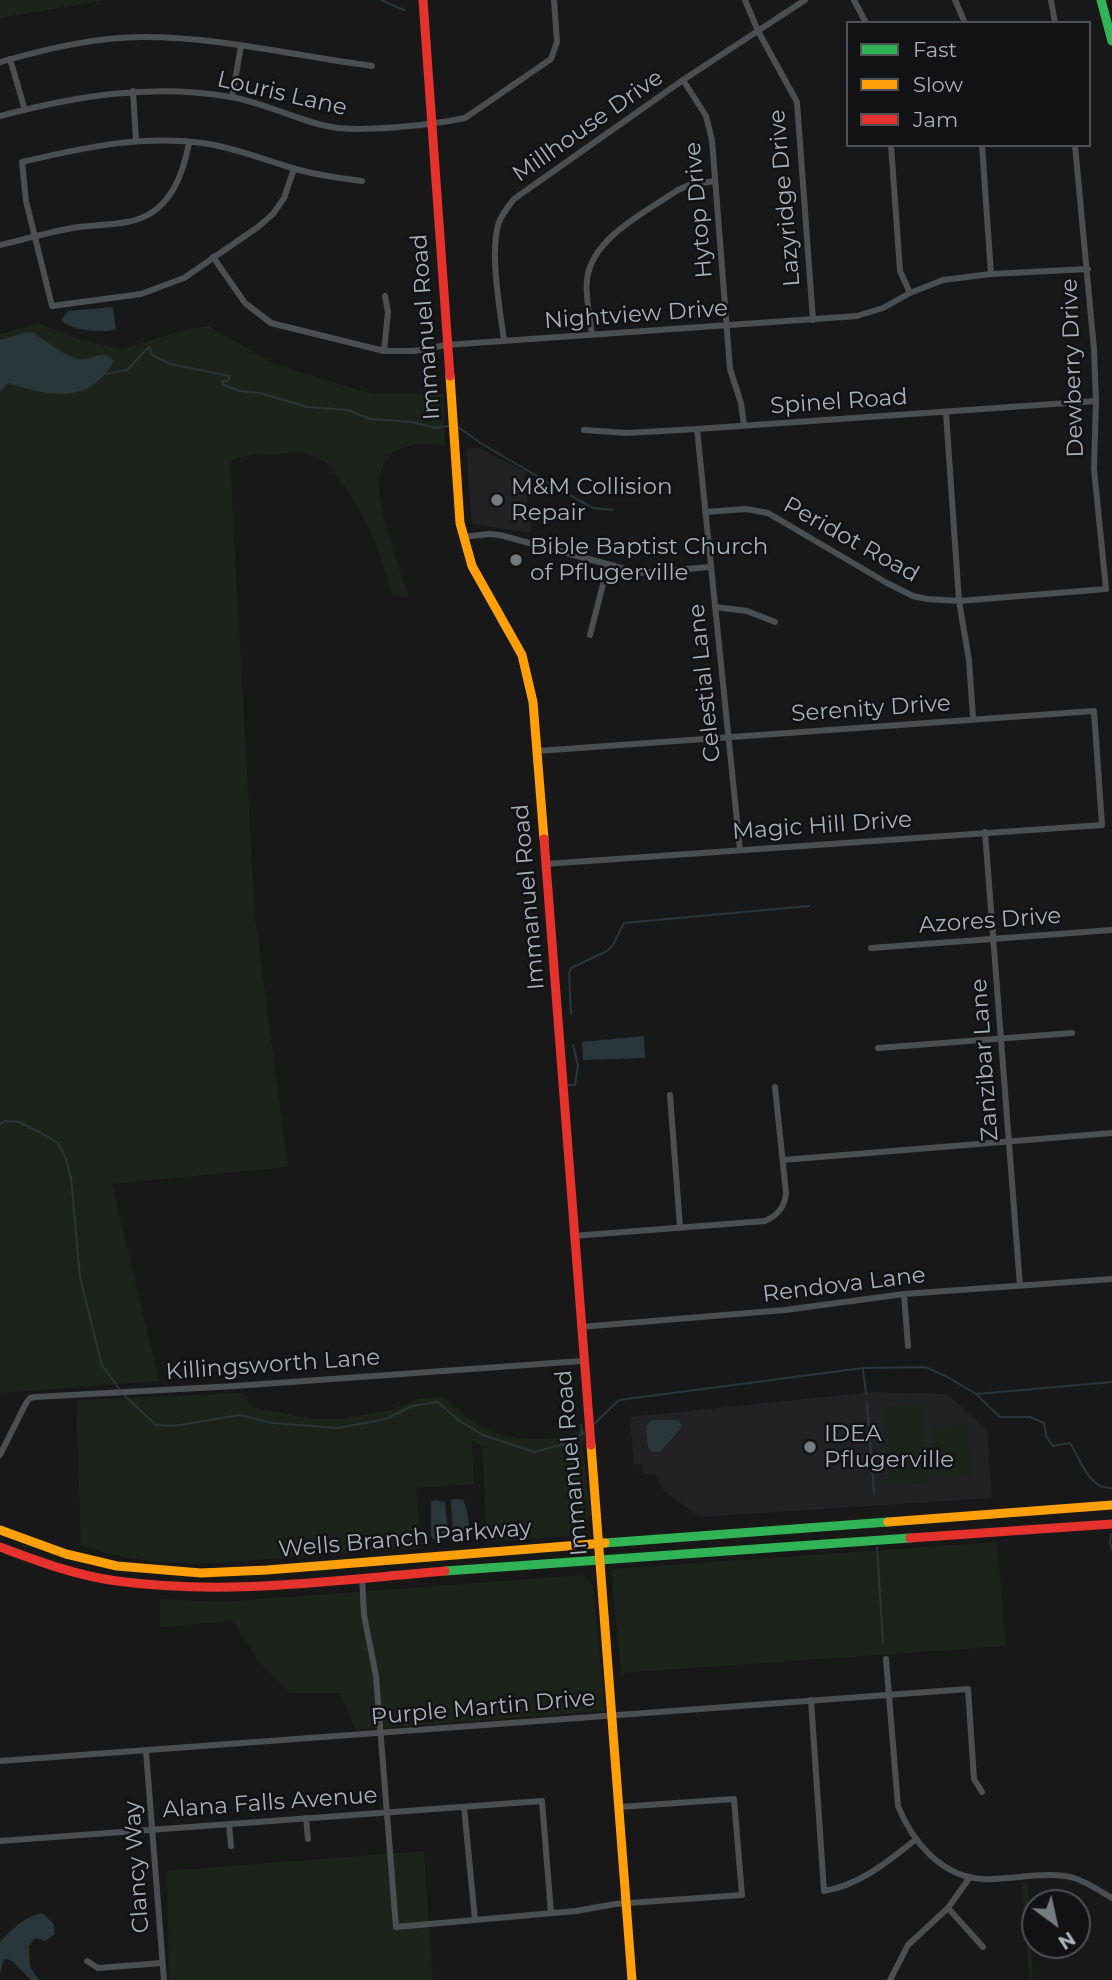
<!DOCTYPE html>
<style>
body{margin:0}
#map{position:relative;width:1112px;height:1980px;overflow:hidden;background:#181818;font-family:Montserrat,sans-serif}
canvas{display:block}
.legend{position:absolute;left:846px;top:21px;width:245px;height:126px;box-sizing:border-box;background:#121214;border:2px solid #4e5256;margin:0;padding:9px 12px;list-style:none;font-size:21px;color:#a8b1ba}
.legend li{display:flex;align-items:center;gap:14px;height:35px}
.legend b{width:35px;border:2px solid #4e5256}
.north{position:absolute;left:1021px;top:1889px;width:70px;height:70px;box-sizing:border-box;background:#121214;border:2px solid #4e5256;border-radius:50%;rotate:147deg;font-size:19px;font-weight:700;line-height:28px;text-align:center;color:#a8b1ba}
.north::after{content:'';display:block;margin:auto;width:24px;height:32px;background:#767b81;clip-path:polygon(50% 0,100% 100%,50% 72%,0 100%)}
</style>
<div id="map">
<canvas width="1112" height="1980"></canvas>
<ul class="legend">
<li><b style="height:9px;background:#30b455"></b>Fast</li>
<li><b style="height:9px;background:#ff9f0a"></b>Slow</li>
<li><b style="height:9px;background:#e5322d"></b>Jam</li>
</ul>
<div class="north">N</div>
</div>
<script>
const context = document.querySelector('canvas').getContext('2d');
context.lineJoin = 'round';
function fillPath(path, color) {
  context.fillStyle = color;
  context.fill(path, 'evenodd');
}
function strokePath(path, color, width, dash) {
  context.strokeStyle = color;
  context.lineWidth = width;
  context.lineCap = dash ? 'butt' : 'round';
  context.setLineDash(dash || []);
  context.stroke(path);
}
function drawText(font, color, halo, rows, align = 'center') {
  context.font = font + ' Montserrat,sans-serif';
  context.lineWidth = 5;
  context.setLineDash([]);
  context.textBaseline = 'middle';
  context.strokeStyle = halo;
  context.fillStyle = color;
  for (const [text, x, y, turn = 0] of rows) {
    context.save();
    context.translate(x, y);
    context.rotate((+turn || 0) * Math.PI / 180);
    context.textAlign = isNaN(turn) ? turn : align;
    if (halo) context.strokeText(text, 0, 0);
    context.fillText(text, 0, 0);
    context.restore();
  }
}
fillPath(new Path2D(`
 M477,447l47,24 7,62 -59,-9 -6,-75z
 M872,1392l75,2 40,36 5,68 -292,19 -35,-25 -11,-18h-11l-1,-10 -8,1 -4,-48z`), '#222224');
fillPath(new Path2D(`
 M0,0h105l-105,18z
 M39,323l36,15 46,11 68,-20 20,-3 65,38 98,30h72l1,52c-29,-6 -64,0 -66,36 -2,27 21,87 30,116l-17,-3c-12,-45 -25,-80 -54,-117 -4,-5 -8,-13 -14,-17 -12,-10 -32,-8 -47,-7 -17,0 -32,-1 -47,8l25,455 33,250 -176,17 47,197 -159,12v-1059z
 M243,1393l8,14 62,12h29l52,-10 24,-10 26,-2c11,9 22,21 34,28 32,17 75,20 106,3l2,12 -4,3 9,72 -11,20 -93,7 -5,-95 -10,-6 2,43 -58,4 5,60 -222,16 -45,-2 -36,-6 -37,-10 -5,-146z
 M922,1405l6,78 -39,3 -6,-78z
 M967,1425l3,51 -34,2 -2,-51z
 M997,1542l9,104 -385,27 -10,-104z
 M583,1575l10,10 12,126 -249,19 -16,-37h-49l-34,-34 -24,-38 -73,6v-28l62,3z
 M424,1851l9,129h-264l-2,-109z
 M1028,1882l5,98h-4l-7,-96z`), '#1c231b');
fillPath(new Path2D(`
 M113,307l3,23c-15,2 -43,2 -55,-10l7,-9z
 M28,332l6,1c11,7 32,24 44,26 15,2 23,-12 36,2 -26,45 -64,35 -106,22l-8,9v-52z
 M644,1036l1,22 -62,2 -1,-18z
 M652,1420h27l3,7 -22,25h-8l-4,-5 -2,-21z
 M457,1499l6,1c5,10 7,25 5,35l-12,5 -3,-5 -2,-35z
 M435,1500l10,2 3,31 -6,7h-7l-4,-4v-34z
 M42,1913l11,10 2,11 -9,7 -11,-3 -6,8 1,21 9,13h-8l-19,-19 -5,-2 -4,2 -3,13v-32c12,-13 24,-25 42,-29z`), '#29373b');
strokePath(new Path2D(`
 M381,0l23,10
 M104,374l23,-4 22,-23 3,8 18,9 60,12 -2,5h-6l2,4 16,6 20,2 47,14 41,3 23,9 41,3 23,6 13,-2
 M458,427l24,17 91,53 20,11 20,2
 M571,1014l-2,-41 2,-5 36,-17 6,-6 11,-22 185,-17
 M569,1085h6l3,-20 -5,-20
 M0,1124l5,-3 14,1 22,11 17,10 8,16 5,19 9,99 22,89 17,22
 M863,1370l3,24
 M977,1394l135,-12
 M125,1396l31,29 18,1 66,-11 32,8 66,5 48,-9 26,-13 26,-4 20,18 25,15 51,17 38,-10 14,-11
 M867,1403l7,90
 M581,1425l1,9
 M593,1425l26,-25 244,-32 62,-1 21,9 30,18 24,23h30l14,6 2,13 7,10 17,-3c12,18 18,46 42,45
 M1111,1534l-1,9 2,7
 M877,1547l6,95`), '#29373b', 2);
strokePath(new Path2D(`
 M745,0l13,31 39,71 16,218
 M854,0l12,23
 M955,0l10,23
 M1051,0l4,23
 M10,59l15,51
 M0,62c47,-13 94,-25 143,-25 77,0 153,19 229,29
 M683,80l23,36 6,24 18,229 11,34 3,22
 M133,91l3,49
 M232,97l9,-51
 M0,116c76,-20 152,-33 231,-19 36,6 70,26 107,31 31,3 80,-2 111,-7l16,-3 86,-59 6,-17 -3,-42
 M891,145l9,126 10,22
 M982,145l9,129
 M294,169l-10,29 -11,16 -15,13 -74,51 -43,16 -89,12 -26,-105 -4,-39c64,-15 121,-28 187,-18 29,5 56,16 83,24 23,7 46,10 70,13
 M0,245c26,-6 52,-14 79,-18 16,-2 32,-2 48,-5 41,-7 55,-43 62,-79
 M213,257l32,46 26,20 113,28h30l32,-6 411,-29 26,-8 27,-15 33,-13 48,-6 97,-5
 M592,335c-2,-18 -7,-38 -5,-55 4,-42 60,-69 91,-90l11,-5 26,-4
 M504,341c-4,-32 -15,-90 -5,-119 4,-9 9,-15 15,-23l169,-119 122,-80
 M384,351l4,-39 -3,-16
 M946,413l13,188 10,59 4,58
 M697,429l43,421
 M584,430l43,3 70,-4 399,-28
 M705,512l41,-3 22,4 119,70 26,13 14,3 32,2 147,-12 -12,-120 2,-68 -2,-52 -19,-204
 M463,537l26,-3 11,1 140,38 70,-6
 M715,607l32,4 28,11
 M590,635l18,-70
 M537,751l557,-40 8,114 -557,39
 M985,832l35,454
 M871,948l241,-18
 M878,1048l194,-15
 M670,1095l10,132
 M783,1160l329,-27
 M573,1236l192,-15c13,-6 20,-14 21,-28l-11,-106
 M904,1294l4,52
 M580,1327l205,-17 119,-16 208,-15
 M0,1455l26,-52 4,-5 5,-1 200,-11 347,-25
 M362,1577l2,38 12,61 20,251 180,-16 39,-7 127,-9 -8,-96 -115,8
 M886,1659l12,147c14,35 43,71 85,73 12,1 25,-1 37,-2 17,-2 38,-4 54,1 13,4 26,13 38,20
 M811,1700l13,191c36,-6 63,-29 91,-51
 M146,1751l18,229
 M0,1761l968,-72 6,90 8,13
 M464,1807l11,113
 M306,1818l2,21
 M229,1824l2,22
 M0,1841l542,-40 9,112
 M948,1908l35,39
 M87,1961l11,7 64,-5
 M890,1980l18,-35 40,-37 22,-31`), '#4c4f51', 6);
strokePath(new Path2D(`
 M1101,0l11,41
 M605,1543l283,-21
 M445,1571l465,-33`), '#30b455', 9);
strokePath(new Path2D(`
 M450,376l10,147 12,43 50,89 11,47 11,137
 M591,1445l41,535
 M888,1522l224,-17
 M0,1530l66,24 51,12 84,7 66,-3 338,-27`), '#ff9f0a', 9);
strokePath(new Path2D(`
 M423,0l27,376
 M544,839l47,606
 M910,1538l202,-14
 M0,1547c38,14 77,29 117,34 110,15 219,-1 328,-10`), '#e5322d', 9);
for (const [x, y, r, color] of [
 [497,500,7,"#767b81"],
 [516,560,7,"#767b81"],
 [810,1447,7,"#767b81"]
]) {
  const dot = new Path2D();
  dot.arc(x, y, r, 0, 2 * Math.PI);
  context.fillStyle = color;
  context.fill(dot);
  strokePath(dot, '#121214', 2.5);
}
drawText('23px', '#a8b1ba', '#121214', [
 ["Louris Lane",282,94,13],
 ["Millhouse Drive",588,126,-35],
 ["Lazyridge Drive",785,198,-95],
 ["Hytop Drive",699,210,-95],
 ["Nightview Drive",636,315,-4],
 ["Immanuel Road",426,327,-94],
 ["Dewberry Drive",1073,368,-92],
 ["Spinel Road",839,402,-4],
 ["Peridot Road",851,540,29],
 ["Celestial Lane",705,683,-96],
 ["Serenity Drive",871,709,-4],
 ["Magic Hill Drive",822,826,-4],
 ["Immanuel Road",529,897,-95],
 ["Azores Drive",990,921,-4],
 ["Zanzibar Lane",985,1060,-94],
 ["Rendova Lane",844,1285,-7],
 ["Killingsworth Lane",273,1365,-4],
 ["Immanuel Road",572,1463,-95],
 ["Wells Branch Parkway",405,1539,-5],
 ["Purple Martin Drive",483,1708,-5],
 ["Alana Falls Avenue",270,1803,-4],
 ["Clancy Way",137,1867,-94]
]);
drawText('23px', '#a8b1ba', '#121214', [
 ["M&M Collision",511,487],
 ["Repair",511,513],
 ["Bible Baptist Church",530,547],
 ["of Pflugerville",530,573],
 ["IDEA",824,1434],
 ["Pflugerville",824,1460]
], 'left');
</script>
